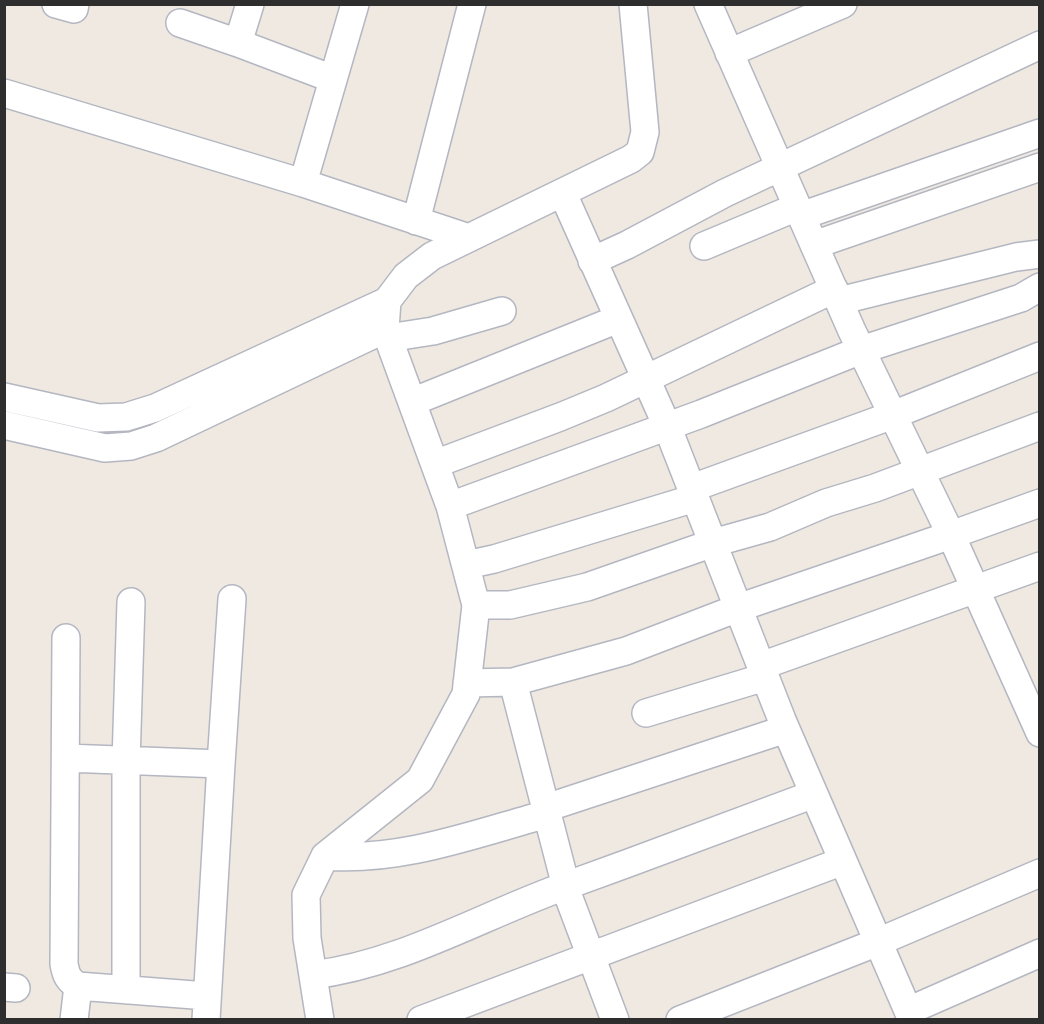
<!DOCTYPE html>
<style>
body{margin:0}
#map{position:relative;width:1044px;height:1024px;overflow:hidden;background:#efe9e1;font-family:"Sofia Sans Condensed",sans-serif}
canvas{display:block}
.frame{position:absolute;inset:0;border:6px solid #2e2e2e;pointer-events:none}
</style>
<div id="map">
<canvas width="1044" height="1024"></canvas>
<div class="frame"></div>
</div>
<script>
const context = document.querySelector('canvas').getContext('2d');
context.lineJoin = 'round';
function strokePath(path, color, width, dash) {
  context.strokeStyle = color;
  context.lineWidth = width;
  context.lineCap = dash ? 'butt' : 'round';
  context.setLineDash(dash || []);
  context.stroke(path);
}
const minor = new Path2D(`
 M56,4l18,5 1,-5
 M250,4l-12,39 95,36
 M180,23l58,20
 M729,53l114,-49
 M4,93l299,90 52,-179
 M303,183l166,55
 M561,194l7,11 99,221 115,294 130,300
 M801,216l239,-83
 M416,221l56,-217
 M814,245l226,-78
 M704,246l93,-39
 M592,261l35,-16 98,-52 315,-148
 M839,301l177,-44 24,-3
 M388,338l45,-7 69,-20
 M4,397l94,21 28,-1 29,-9 232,-107
 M412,402l206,-83
 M4,425l101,23 26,-2 25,-8 229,-109
 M435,464l125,-47 46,-19 228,-109
 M692,488l201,-73 147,-59
 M1040,503l-89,32 89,198
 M450,506l251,-92 160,-64 160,-52 19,-11
 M466,565l28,-6 201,-61
 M476,605h34l77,-18 126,-44 57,-16 56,-24 49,-15 165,-62
 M66,638l-2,326c2,11 4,16 14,22l129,10
 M761,666l279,-100
 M513,682l113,-31 112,-43 213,-73 -99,-204 -144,-327
 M467,683l46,-1 56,216 46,122
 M646,713l119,-36
 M66,758l155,6 -15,256
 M221,764l11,-165
 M546,808l240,-79
 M325,856c76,6 149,-22 222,-42
 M313,975c87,-11 163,-56 244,-86 86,-31 172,-63 257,-95
 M4,987l12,1
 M126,990v-228l5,-160
 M908,1011l132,-58
 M74,1020l4,-34
 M320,1020l-13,-82 -1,-43 19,-39 95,-76 46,-86 10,-89 -26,-99 -65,-177 2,-28 19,-25 26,-20 199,-97 9,-7 5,-20 -12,-128
 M421,1020l422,-159
 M680,1020l198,-78 162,-69`);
strokePath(minor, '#b4b7c1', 30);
strokePath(minor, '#fff', 27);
</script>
